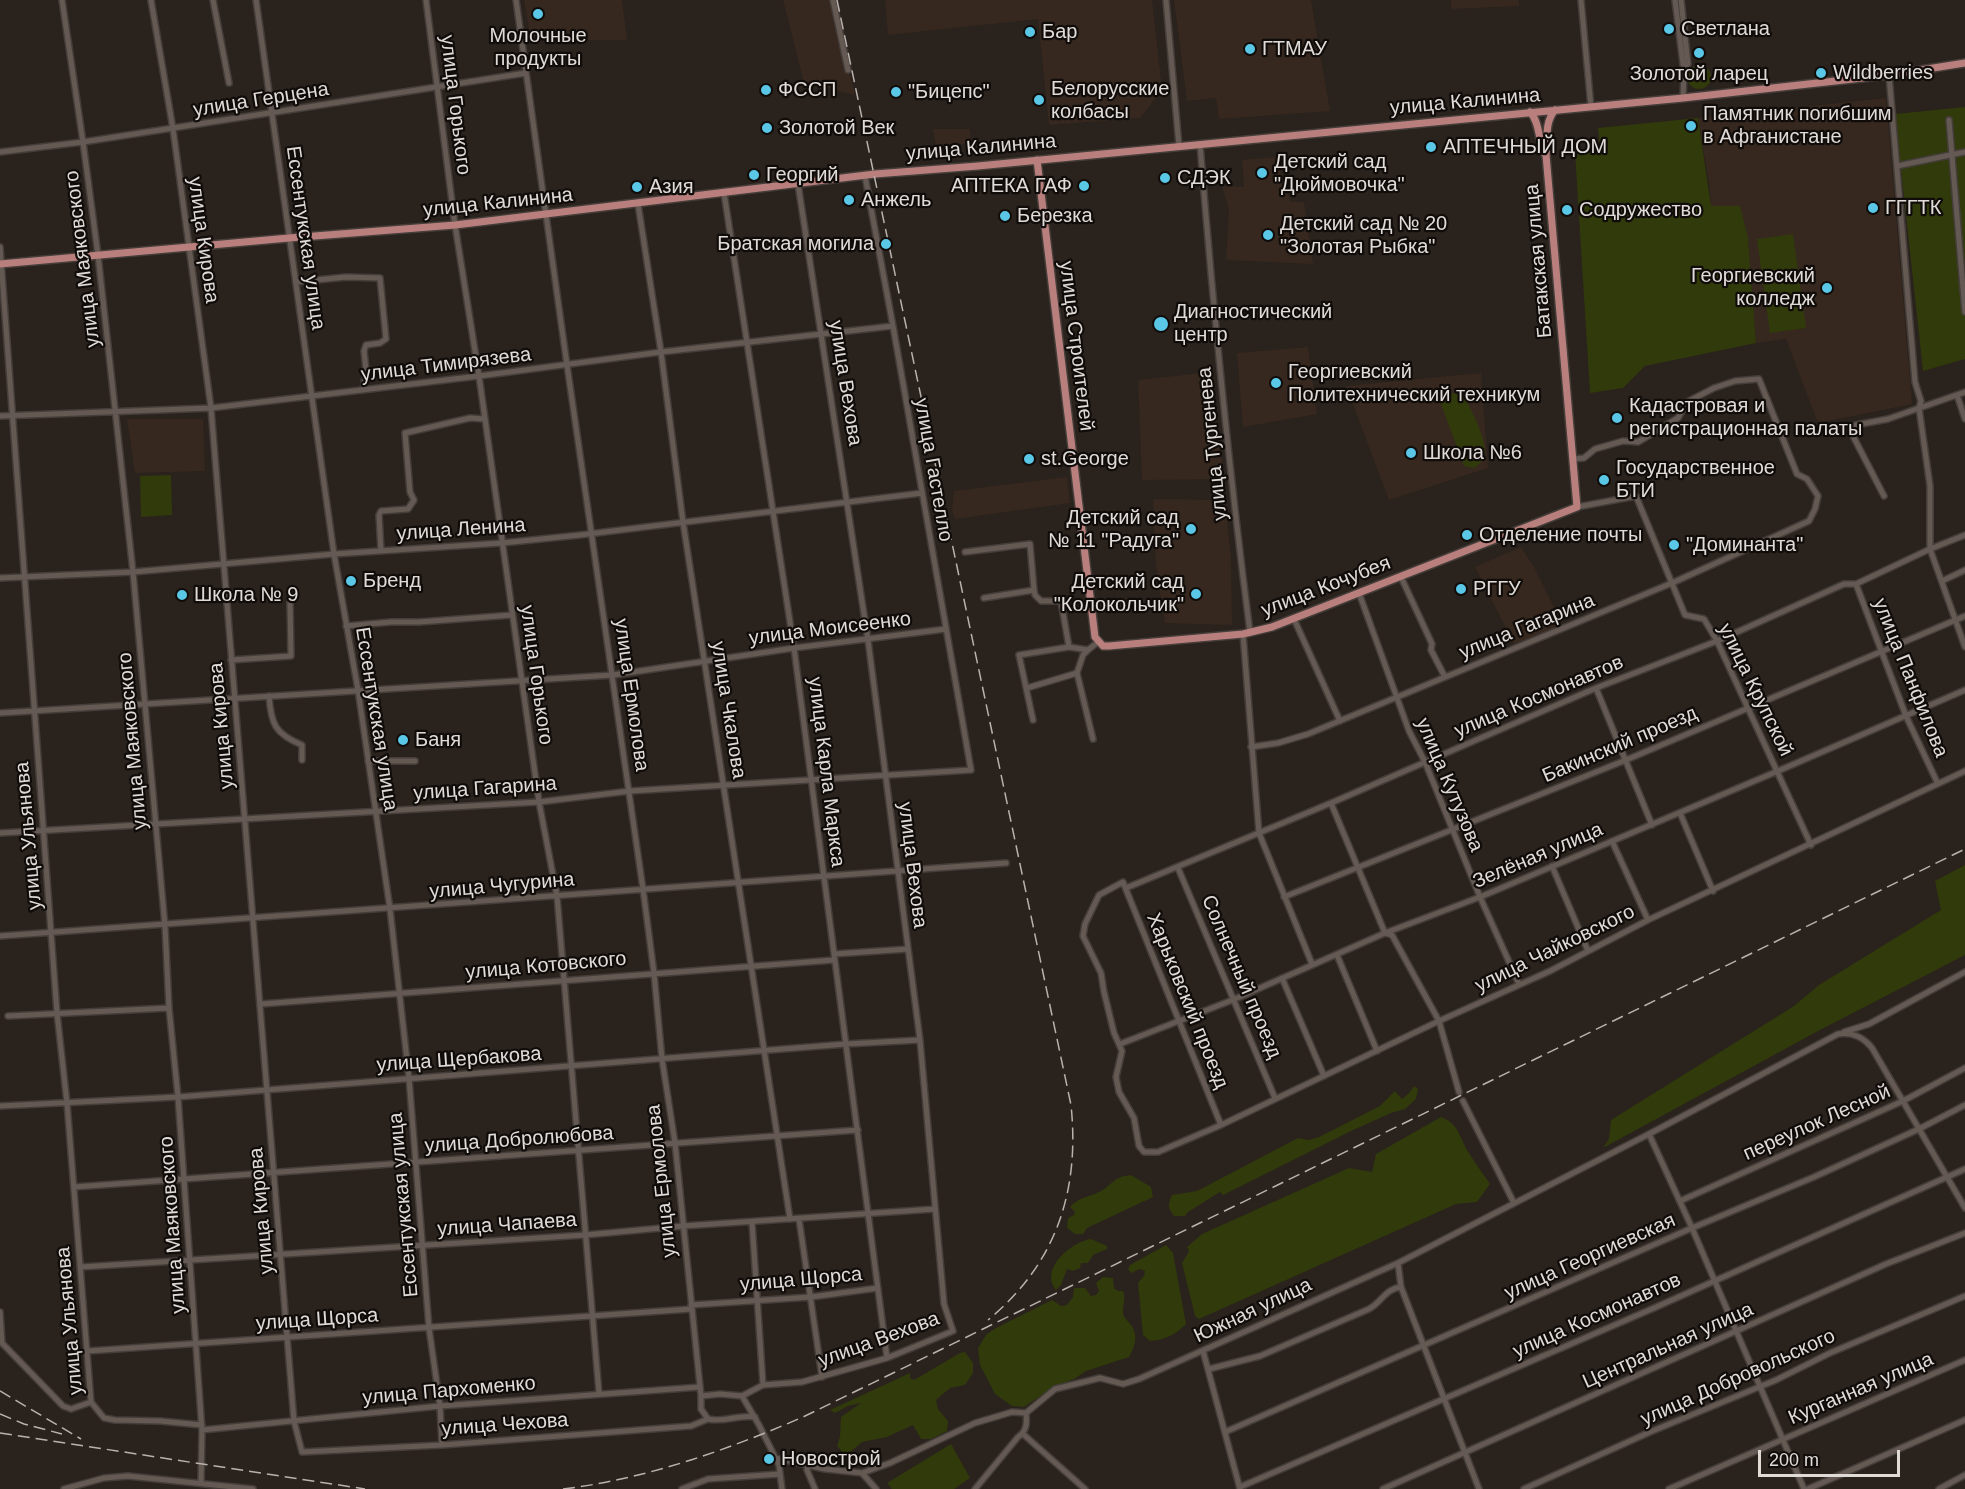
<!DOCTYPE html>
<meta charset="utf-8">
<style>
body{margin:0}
#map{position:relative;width:1965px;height:1489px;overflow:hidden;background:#2a221c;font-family:Helvetica,sans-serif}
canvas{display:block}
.scale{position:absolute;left:1758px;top:1450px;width:142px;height:27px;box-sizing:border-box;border:3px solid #e1dbd8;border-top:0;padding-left:8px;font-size:18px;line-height:21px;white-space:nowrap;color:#e1dbd8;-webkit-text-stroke:4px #100c0a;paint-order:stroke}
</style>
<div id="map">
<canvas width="1965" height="1489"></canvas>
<div class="scale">200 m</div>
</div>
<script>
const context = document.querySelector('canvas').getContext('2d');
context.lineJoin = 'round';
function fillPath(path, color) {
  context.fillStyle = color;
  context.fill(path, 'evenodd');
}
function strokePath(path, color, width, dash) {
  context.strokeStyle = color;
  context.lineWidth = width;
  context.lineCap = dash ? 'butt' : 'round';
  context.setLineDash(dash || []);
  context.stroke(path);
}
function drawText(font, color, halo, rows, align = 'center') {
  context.font = font + ' Helvetica,sans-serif';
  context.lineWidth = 4.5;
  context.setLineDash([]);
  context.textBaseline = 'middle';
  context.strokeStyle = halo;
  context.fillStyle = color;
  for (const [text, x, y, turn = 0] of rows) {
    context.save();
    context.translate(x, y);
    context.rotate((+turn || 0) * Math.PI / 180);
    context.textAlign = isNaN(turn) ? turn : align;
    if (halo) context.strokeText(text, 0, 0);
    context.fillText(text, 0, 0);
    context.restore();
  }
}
fillPath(new Path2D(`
 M524,0h98l5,40h-96z
 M783,0h49l23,95 -51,-12z
 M885,0h267l10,90 -22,28 -91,7 -11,-106 -150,16z
 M1174,0h137l19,111 -111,8 -3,-21 -29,3z
 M1451,0h68v6l-68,3z
 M1886,98l26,306 -94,19 -32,-84 -30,4 -8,-104 -35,-3 -3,-47 -12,-71z
 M933,129h37l1,14 -35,3z
 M1275,157l16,45h13l9,62 -87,-4 3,-50 -7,-24 22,1 -2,-27z
 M1308,347l9,67 -74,13 -6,-74z
 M1211,372l13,107 -82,1 -4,-100z
 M1481,373l7,95 -99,32 -43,-114z
 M127,419h76l2,52 -70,2z
 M1067,477l3,26 -115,16 -3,-9 2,-19z
 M1153,499l72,1 6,58 1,67 -67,-2 -9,-57z
 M1521,547l13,20 29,58 -49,19 -39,-77z`), '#36281f');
fillPath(new Path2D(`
 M1687 77a12 12 0 1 1 24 0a12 12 0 1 1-24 0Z
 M1965,107v252l-42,12 -28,-257z
 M1698,118l13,88h29l8,32 8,105 -111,23 -22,22 -33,5 -15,-241 25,-4 -2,-20z
 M1793,234l13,94 -36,5 -13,-94z
 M1449,392l15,5c7,12 22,41 21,56 -1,7 -5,11 -11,15l-10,-2 -23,-62z
 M171,475l1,40 -31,2 -1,-41z
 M1965,865v90l-147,76 -215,117 6,-9 2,-19 183,-114 25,-21 122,-75 -6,-29z
 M1414,1086l4,3 -2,10 -11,10 -14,4 -40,18 -128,64 -3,-3 -32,20 -3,4h-11c-6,-8 -7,-11 -2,-21l25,-4 101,-53 11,2 10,-3 61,-31 15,-15 7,8 7,-6z
 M1441,1117c19,7 18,21 28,36 6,10 14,21 21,31l-13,18 -21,2 -257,115 -4,-3 -13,-53 7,-12 -2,-4 15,-13 147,-66 23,4 4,-18z
 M1131,1175l20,12 2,10 -66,31 -4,6h-8l-8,-6 1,-10 6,-3 1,-3 -5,-5c8,-10 20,-10 31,-16 12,-7 12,-14 30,-16z
 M1091,1239l16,7v3l-14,6 -5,8h-7l-1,5 -7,3 -6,-2 -6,16 -5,5c-17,-21 15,-48 35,-51z
 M1166,1245l7,8 13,71c-11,11 -21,16 -36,17l-7,-6 -5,-52 6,-7 1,-5 -5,-2 -9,4 -3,-4 2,-4z
 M1103,1277l10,1 1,10 4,3h5c3,8 0,12 0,20 0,9 7,10 10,17 5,10 1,20 -4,29l-43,14 -12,8 -19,7 -31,21 -12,-1 -17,-12 -15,-29 -2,-17 8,-13 8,-6 58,-29 9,6 6,-1 6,-8 1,-9h11l6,8 5,-1 3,-4 -3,-8z
 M965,1352l8,11v10l-8,12 -15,3 -14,12 2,9 10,12 -1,10 -16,8h-10l-8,-14 -26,12 -25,5 -13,11 -5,1 -7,-8 3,-9 1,-20 20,-14 -13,3 -13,7 -5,-3 80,-37v5l4,2 46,-27z
 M951,1444l19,34 -16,11h-62l-5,-6z`), '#313a0b');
const minor = new Path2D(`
 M62,0l21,142 15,113 35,317 32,354 4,82 9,89 24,333 -1,53
 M151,0l22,129 38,279 83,1013 8,31 140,-7 249,-19 17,-7
 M213,0l16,83
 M256,0l78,554 24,136 32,219 19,169 20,250 11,78 2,39
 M426,0l29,225 24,151 60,426 18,94 42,497
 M516,0l51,365 76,524 11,84 8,86 13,84 26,253
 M833,0l15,70
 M1166,0l13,146
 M1581,0l10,107
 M1675,0l9,72 -1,26
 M1681,0l7,64 -4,8
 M1889,75l26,307 6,19 -2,7 11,78v63l35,98
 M1949,120l16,192
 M1200,144c13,163 29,326 50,488
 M0,152l83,-10 443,-69
 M1897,166l68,-14
 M724,193l70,455 93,710
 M638,204l23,148 22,170 107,697
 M0,247l57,766 10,90 24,299 13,16 11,2 45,1 42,4
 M296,282l50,-5 34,1 6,61 -6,4 -14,2 -2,6 2,19 -3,20
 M1957,395l8,24
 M0,416l211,-8 268,-32 182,-24 232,-26
 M1884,496l-32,-62v-6l4,-3 32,-6 77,-27
 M1577,507l59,-11 49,119 19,4 13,22 94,204
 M381,551l-2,-36 2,-4 27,-2 6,-9 -4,-8 -5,-59 65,-15 15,1
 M965,552l65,-8 4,46
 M1401,577l31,67 -1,6 14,27
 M0,578l133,-6 201,-18 168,-11 78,-8 342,-42
 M1942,581l23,-11
 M1856,584l50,132 32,68
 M1359,593l50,138 16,31 55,135 39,87
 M984,598l50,-8 1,5 6,6h20l8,46
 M1294,619l46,102
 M346,626l45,-4h28l93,-7
 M1243,634l16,199 53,131
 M1088,650l-5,5 -6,18 16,66
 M231,660l60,-4 -1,-53
 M1027,688l50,-15
 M1596,688l56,137
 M269,696c2,28 6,38 33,49v15
 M0,713l613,-38 181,-27 152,-19
 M1033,720l-14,-65 50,-8 19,3 10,-8
 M1251,747l27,-4 30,-9 364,-151 137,-62 6,-12 3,-13 -11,-17 -10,-5 -38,-95 -24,2 -21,7 -27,14 -9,16 -40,24 -15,-1 -28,8 -11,9 -11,1
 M368,761h47
 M1331,803l54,130 7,2 47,86 20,71
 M1680,813l33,78
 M0,833l539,-31 91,-11 341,-21 -78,-444 -28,-150
 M1612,841l36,79
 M1552,866l36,85
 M1178,868l97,230
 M1126,888l205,-85 265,-115 121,-47 127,-57h12l74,-35 35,-14
 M1284,897l342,-137 339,-144
 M0,936l1006,-73
 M834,954l74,-5
 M1337,955l40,96
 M1282,978l42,98
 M261,1004l573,-44
 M8,1016l161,-8
 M1844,1032l25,-8 96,-52
 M1120,1044l115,-45 150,-66 95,-36 298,-126 187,-81
 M1463,1101l51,102
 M0,1106l178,-9 668,-53 74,-4
 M1221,1125l-98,-243 -24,13 -14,29 -2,12 18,37 3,19 10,41 8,18 -6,26 3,15 15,26 5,28 5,6h14l63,-27 218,-104 111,-50 98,-51 317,-149
 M1649,1134l43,94 112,261
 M74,1187l784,-57
 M1680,1201l223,-100 62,-33
 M799,1219l23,158
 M752,1222l11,163
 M1398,1263l3,24 78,202
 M81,1267l504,-32 98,-9 252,-17
 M691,1305l120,-8 67,-9
 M0,1312l2,31 61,63 8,3 20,-7
 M88,1351l603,-42
 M1203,1351l37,138
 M1209,1369l51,-13 109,-47c13,-7 16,-20 32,-22
 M742,1396l21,-11 39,-3 85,-24 66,-27 -9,-27 -24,-264 -52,-400 -70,-456
 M755,1417c-16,-3 -31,6 -47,2l-7,-10v-13l19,-2 22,2 17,29 20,40 3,24
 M202,1430l238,-24 260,-19
 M1225,1432l467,-204 122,-51 105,-48 46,-24
 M1023,1434l62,55
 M775,1458l50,11 37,4 14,16
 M808,1465l-1,5 8,19
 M862,1473l28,-10 85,-40 37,-11 14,1 29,-24 45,-11 23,6 16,-5 259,-116 251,-129 189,-100c15,-2 25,3 34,14l93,160
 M1240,1487l414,-179 311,-139
 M64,1489l40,-11 24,-2 125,13
 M682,1489l26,-10 72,-5
 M975,1489l43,-52c9,-6 9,-14 8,-24
 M1383,1489l503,-225 79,-31
 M1524,1489l126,-57 126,-52 54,-27 135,-57
 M1669,1489l296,-129
 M1808,1489l157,-69
 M1939,1489l26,-14`);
const major = new Path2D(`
 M1530,112c10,10 8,29 15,42
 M1037,160l58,477 8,9h6l134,-12 29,-7 305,-120 -31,-352c2,-16 -2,-32 9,-45
 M0,264l289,-26 166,-13 420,-51 103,-8 705,-68 206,-23 76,-12`);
strokePath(minor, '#443d39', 8);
strokePath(major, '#443d39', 10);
strokePath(minor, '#645953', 5);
strokePath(major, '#b97f7d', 7);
strokePath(new Path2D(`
 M837,0l234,1105c9,86 -15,159 -83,215
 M0,1391l81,48
 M0,1414l24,10 38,10
 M0,1433l365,56
 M563,1489c83,-10 164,-39 240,-72l1162,-568`), '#b9b2af', 1.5, [12, 6]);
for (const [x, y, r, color] of [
 [538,14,6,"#5bc7e7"],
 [1669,29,6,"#5bc7e7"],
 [1030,32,6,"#5bc7e7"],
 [1250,49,6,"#5bc7e7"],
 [1699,53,6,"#5bc7e7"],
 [1821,73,6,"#5bc7e7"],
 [766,90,6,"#5bc7e7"],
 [896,92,6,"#5bc7e7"],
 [1039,100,6,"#5bc7e7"],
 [1691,126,6,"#5bc7e7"],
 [767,128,6,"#5bc7e7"],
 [1431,147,6,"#5bc7e7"],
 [1262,173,6,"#5bc7e7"],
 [754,175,6,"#5bc7e7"],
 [1165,178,6,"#5bc7e7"],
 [1084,186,6,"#5bc7e7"],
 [637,187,6,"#5bc7e7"],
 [849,200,6,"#5bc7e7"],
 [1873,208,6,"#5bc7e7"],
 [1567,210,6,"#5bc7e7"],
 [1005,216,6,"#5bc7e7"],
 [1268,235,6,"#5bc7e7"],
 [886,244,6,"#5bc7e7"],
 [1827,288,6,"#5bc7e7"],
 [1161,324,8,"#5bc7e7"],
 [1276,383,6,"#5bc7e7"],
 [1617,418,6,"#5bc7e7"],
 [1411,453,6,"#5bc7e7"],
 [1029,459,6,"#5bc7e7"],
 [1604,480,6,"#5bc7e7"],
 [1191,529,6,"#5bc7e7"],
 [1467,535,6,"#5bc7e7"],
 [1674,545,6,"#5bc7e7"],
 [351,581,6,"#5bc7e7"],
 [1461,589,6,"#5bc7e7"],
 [1196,594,6,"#5bc7e7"],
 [182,595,6,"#5bc7e7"],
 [403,740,6,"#5bc7e7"],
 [769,1459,6,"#5bc7e7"]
]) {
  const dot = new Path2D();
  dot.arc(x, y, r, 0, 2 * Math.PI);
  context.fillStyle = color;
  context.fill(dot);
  strokePath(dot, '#100c0a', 2);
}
drawText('20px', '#e1dbd8', '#100c0a', [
 ["Светлана",1681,29],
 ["Бар",1042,32],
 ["Молочные",538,36,"center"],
 ["продукты",538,59,"center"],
 ["ГТМАУ",1262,49],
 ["Wildberries",1833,73],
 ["Золотой ларец",1699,74,"center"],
 ["Белорусские",1051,89],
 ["колбасы",1051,112],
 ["ФССП",778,90],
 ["\"Бицепс\"",908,92],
 ["Памятник погибшим",1703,114],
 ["в Афганистане",1703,137],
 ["Золотой Век",779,128],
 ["АПТЕЧНЫЙ ДОМ",1443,147],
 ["Детский сад",1274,162],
 ["\"Дюймовочка\"",1274,185],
 ["Георгий",766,175],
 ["СДЭК",1177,178],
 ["АПТЕКА ГАФ",1072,186,"right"],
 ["Азия",649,187],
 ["Анжель",861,200],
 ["ГГГТК",1885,208],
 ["Содружество",1579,210],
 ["Березка",1017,216],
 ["Детский сад № 20",1280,224],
 ["\"Золотая Рыбка\"",1280,247],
 ["Братская могила",874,244,"right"],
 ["Георгиевский",1815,276,"right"],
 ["колледж",1815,299,"right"],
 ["Диагностический",1174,312],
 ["центр",1174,335],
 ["Георгиевский",1288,372],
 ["Политехнический техникум",1288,395],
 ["Кадастровая и",1629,406],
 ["регистрационная палаты",1629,429],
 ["Школа №6",1423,453],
 ["st.George",1041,459],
 ["Государственное",1616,468],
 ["БТИ",1616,491],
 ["Детский сад",1179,518,"right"],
 ["№ 11 \"Радуга\"",1179,541,"right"],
 ["Отделение почты",1479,535],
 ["\"Доминанта\"",1686,545],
 ["Бренд",363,581],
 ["Детский сад",1184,582,"right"],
 ["\"Колокольчик\"",1184,605,"right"],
 ["РГГУ",1473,589],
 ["Школа № 9",194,595],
 ["Баня",415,740],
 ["Новострой",781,1459]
], 'left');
drawText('20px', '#e1dbd8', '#100c0a', [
 ["улица Герцена",261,100,-9],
 ["улица Калинина",1465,102,-5],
 ["улица Горького",455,105,83],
 ["улица Калинина",981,148,-5],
 ["улица Калинина",498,203,-6],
 ["Ессентукская улица",305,238,82],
 ["улица Кирова",203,240,82],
 ["улица Маяковского",83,259,-97],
 ["Батакская улица",1539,261,-95],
 ["улица Строителей",1076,346,83],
 ["улица Тимирязева",446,365,-7],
 ["улица Вехова",845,383,81],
 ["улица Тургенева",1213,444,-96],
 ["улица Гастелло",933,470,80],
 ["улица Ленина",461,530,-4],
 ["улица Кочубея",1326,587,-21],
 ["улица Гагарина",1527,627,-22],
 ["улица Моисеенко",830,629,-7],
 ["улица Горького",536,675,82],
 ["улица Панфилова",1910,678,68],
 ["улица Крупской",1755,690,64],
 ["улица Ермолова",631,695,82],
 ["улица Космонавтов",1539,697,-23],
 ["улица Чкалова",728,710,81],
 ["Ессентукская улица",376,719,81],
 ["улица Кирова",222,726,-95],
 ["улица Маяковского",133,741,-95],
 ["Бакинский проезд",1620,745,-23],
 ["улица Карла Маркса",826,772,83],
 ["улица Кутузова",1449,785,67],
 ["улица Гагарина",485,789,-4],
 ["улица Ульянова",29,836,-95],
 ["Зелёная улица",1538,856,-23],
 ["улица Вехова",912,865,83],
 ["улица Чугурина",502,886,-5],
 ["улица Чайковского",1555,949,-26],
 ["улица Котовского",546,966,-5],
 ["Солнечный проезд",1241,977,67],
 ["Харьковский проезд",1187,1001,68],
 ["улица Щербакова",459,1060,-4],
 ["переулок Лесной",1817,1123,-24],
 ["улица Добролюбова",519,1140,-4],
 ["улица Ермолова",662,1181,-96],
 ["Ессентукская улица",404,1205,-95],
 ["улица Кирова",262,1211,-95],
 ["улица Маяковского",173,1225,-94],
 ["улица Чапаева",507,1225,-4],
 ["улица Георгиевская",1590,1257,-24],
 ["улица Щорса",801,1280,-5],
 ["Южная улица",1253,1311,-25],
 ["улица Космонавтов",1597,1316,-24],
 ["улица Щорса",317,1320,-4],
 ["улица Ульянова",70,1321,-95],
 ["улица Вехова",879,1340,-20],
 ["Центральная улица",1668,1346,-24],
 ["улица Добровольского",1738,1378,-24],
 ["Курганная улица",1861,1389,-23],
 ["улица Пархоменко",449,1391,-5],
 ["улица Чехова",505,1425,-4]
]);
</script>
